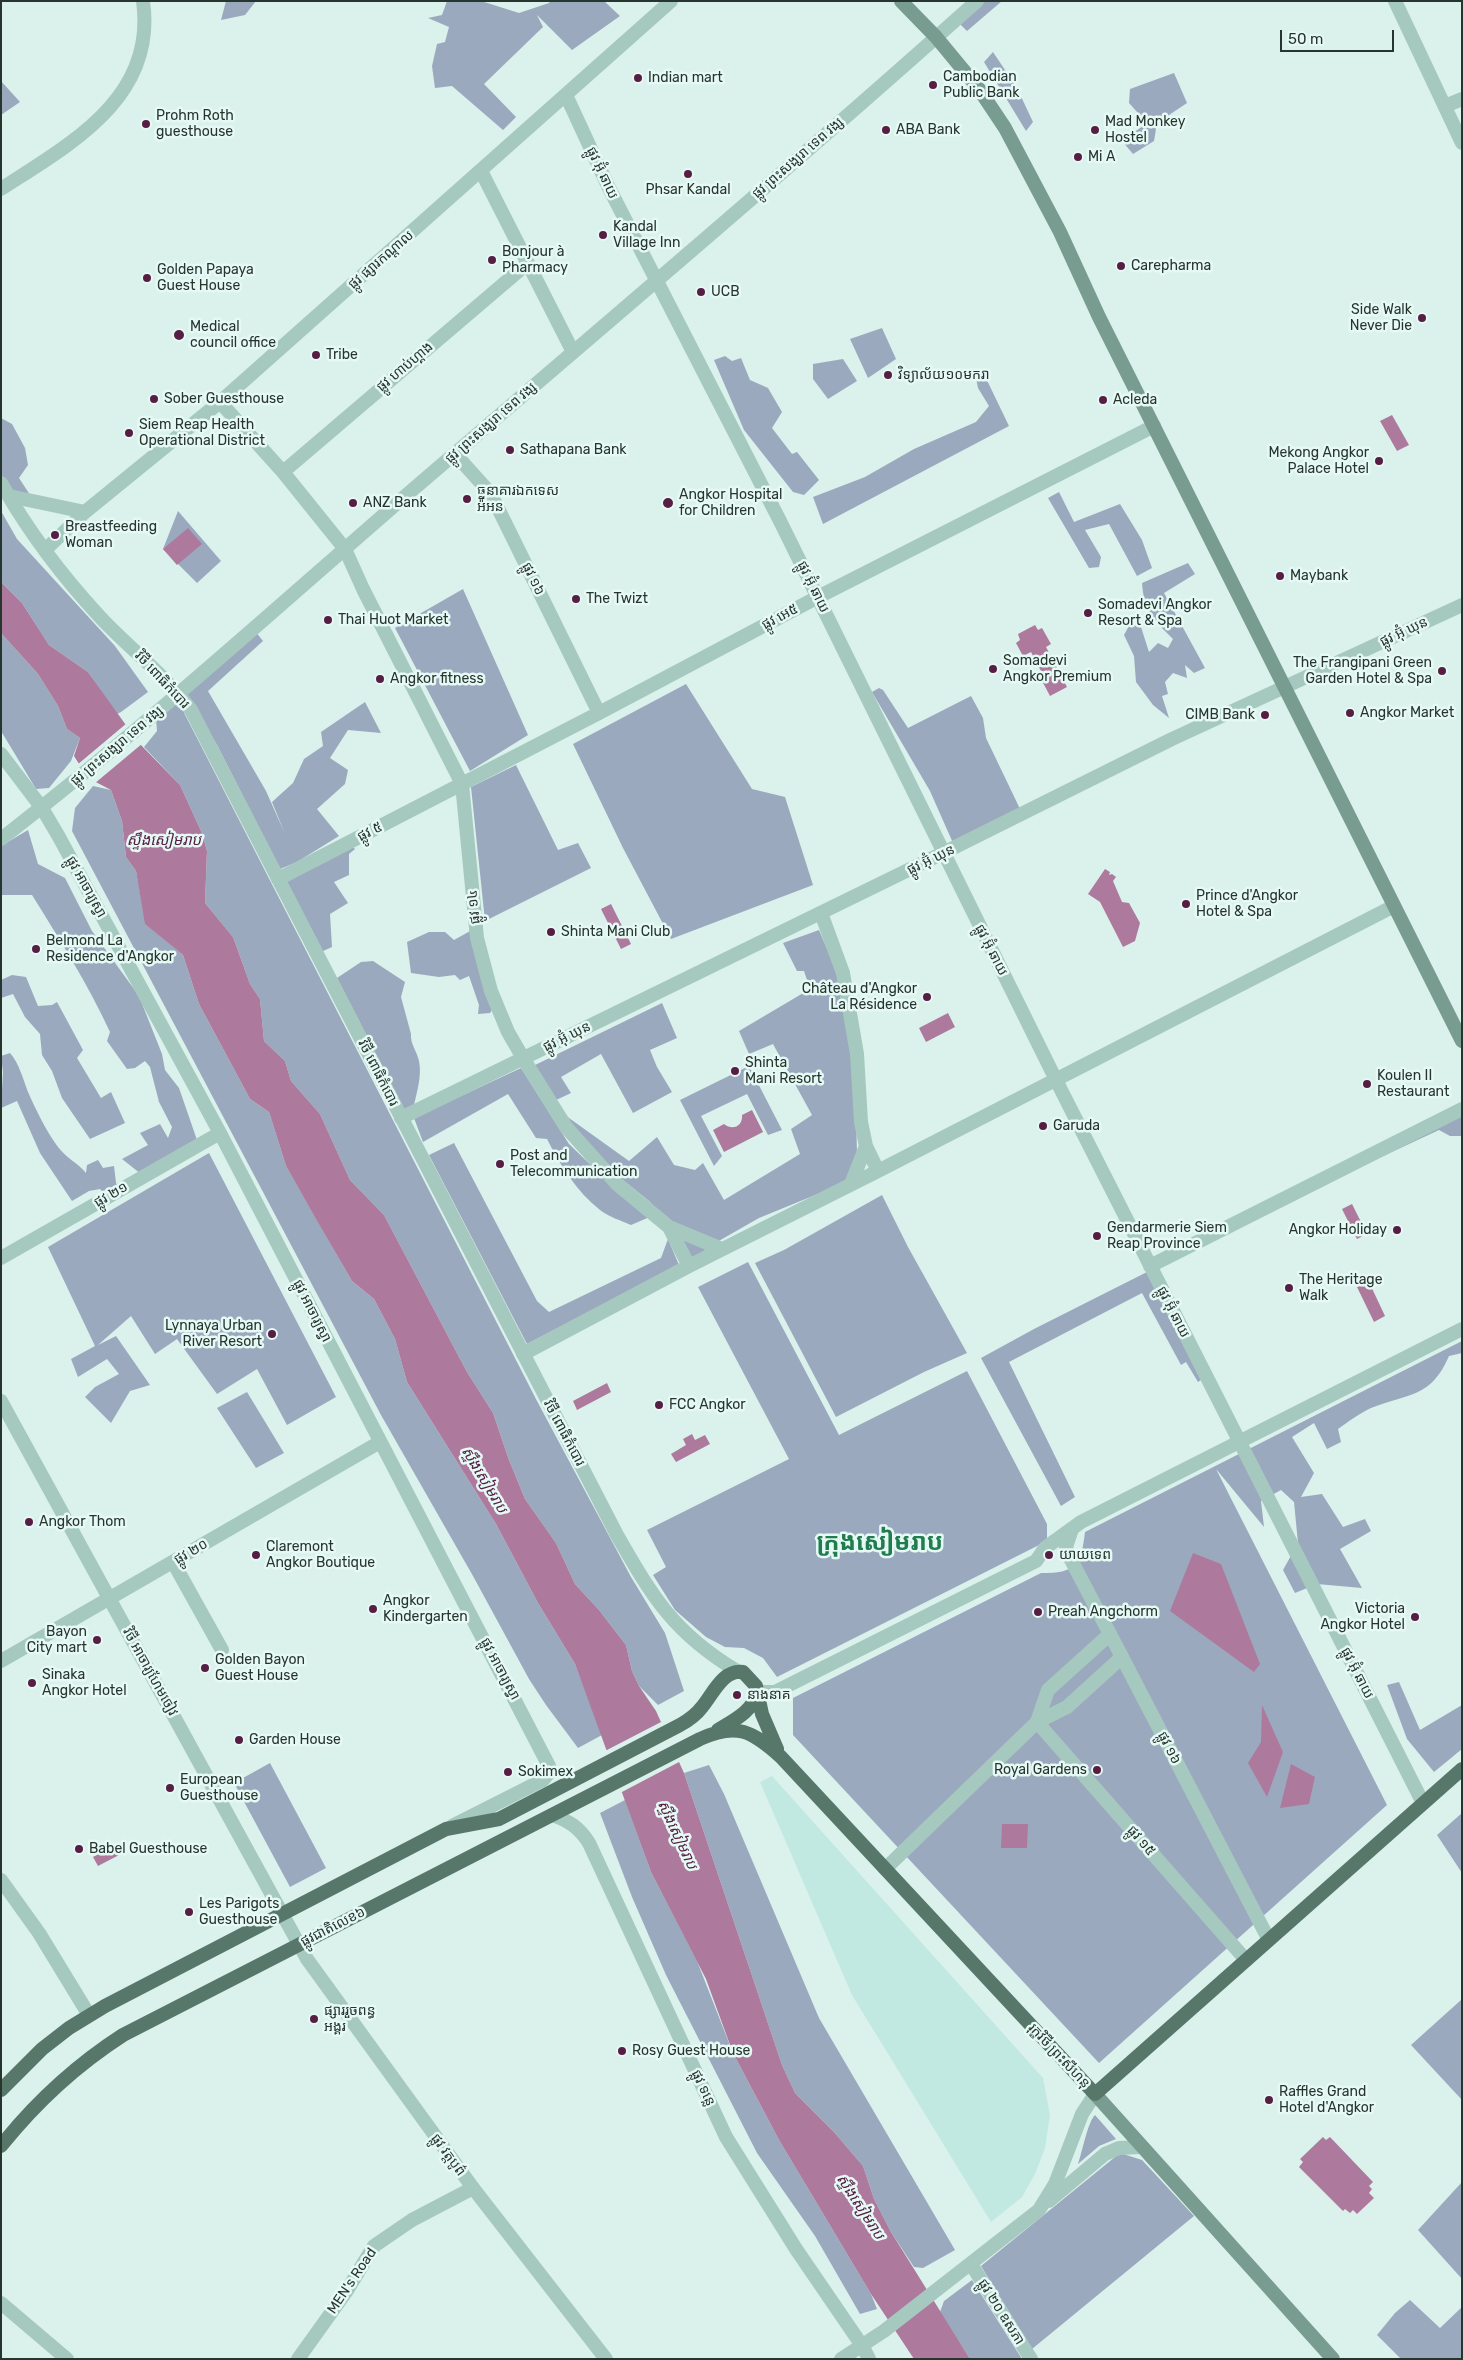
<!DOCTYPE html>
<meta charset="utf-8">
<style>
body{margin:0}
#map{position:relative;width:1463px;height:2360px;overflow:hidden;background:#daf1ec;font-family:Rubik,sans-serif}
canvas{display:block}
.frame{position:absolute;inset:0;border:2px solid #27352f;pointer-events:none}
.scale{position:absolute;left:1280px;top:30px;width:114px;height:22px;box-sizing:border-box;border:2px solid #27352f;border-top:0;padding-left:6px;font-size:15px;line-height:18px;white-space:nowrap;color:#27352f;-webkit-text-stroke:4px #e6f9f5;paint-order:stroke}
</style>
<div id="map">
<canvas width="1463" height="2360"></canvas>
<div class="frame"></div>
<div class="scale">50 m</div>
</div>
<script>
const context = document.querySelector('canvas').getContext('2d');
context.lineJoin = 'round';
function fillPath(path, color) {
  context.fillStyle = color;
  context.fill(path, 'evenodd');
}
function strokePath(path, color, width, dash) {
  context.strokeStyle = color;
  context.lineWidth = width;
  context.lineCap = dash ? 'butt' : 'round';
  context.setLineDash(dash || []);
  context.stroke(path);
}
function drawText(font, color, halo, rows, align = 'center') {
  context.font = font + ' Rubik,"Noto Sans Khmer",sans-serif';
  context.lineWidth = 5;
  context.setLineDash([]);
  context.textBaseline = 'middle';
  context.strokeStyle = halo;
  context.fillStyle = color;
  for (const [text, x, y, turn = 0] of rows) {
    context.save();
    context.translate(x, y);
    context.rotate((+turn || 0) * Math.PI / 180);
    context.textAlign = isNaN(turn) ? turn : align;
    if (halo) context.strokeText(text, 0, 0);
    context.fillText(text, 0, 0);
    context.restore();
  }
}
fillPath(new Path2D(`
 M226,1h30l-11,14 -24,5z
 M447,1h34l38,12 30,-10 1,-2h54l16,15 -48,34 -35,-35 6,12 -59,57 32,33 -13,13 -51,-44 -17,2 -3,-22 5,-22 8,-2 4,-15 -21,-9 14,-3z
 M982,1h20l-35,30 -9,-9z
 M993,52l24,36 16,34 -7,9 -42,-69z
 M1174,73l13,30 -30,20 -3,18 -21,13 -11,-13 25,-18 -18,-20 1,-14z
 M1,81l19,21 -19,13z
 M882,328l14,31 -28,19 -18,-39z
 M725,356l7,5 9,-3 9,22 18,8 14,24 -10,16 20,26 5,-2 22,28 -15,15 -11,-3 -49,-62 -30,-70z
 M843,359l14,22 -29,18 -15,-20v-15z
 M982,370l27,56 -186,98 -10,-27 52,-20 49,-28 62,-27 13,-16 -11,-18 -2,-10z
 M1,418l11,6 13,24 3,17 -9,13 15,23 -25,-7 -8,-16z
 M1059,492l15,30 46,-18 22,36 10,28 -15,8 -28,-52 -24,6 16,27 -2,10 -10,1 -41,-70z
 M1,511l16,28 98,107 33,46 -27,20 -4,2 -29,-42 -39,-27 -27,-42 -21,-21z
 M178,511l43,50 -24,22 -34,-34z
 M1188,563l7,11 -31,19 41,75 -11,5 -9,-8 2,13 -14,-5 -8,9 3,12 -6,2 7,22 -16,-13 -17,-23 -2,-26 -10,-21 6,-11 11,3 8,25 9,-9 10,5 5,-9c-19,-19 -29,-27 -31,-56z
 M463,589l65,146 -58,36 -75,-143z
 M255,631l8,10 -55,50 58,100 19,43 -13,-32 21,-19 11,-24 19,-13 -2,-14 44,-30 16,31 -33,-3 -18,28 18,12 -3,14 -28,25 22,27 -42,26 -17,7 -63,-124 -33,-53z
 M1,633l37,41 20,32 9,23 13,9 -9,23 -22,27 -13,1 -35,-58z
 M686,684l66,105 33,8 28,88 -142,54 -48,-91 -50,-104z
 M879,688l4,2 25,38 63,-32 12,22 3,20 35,73 -68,32 -23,-52 -58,-99z
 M178,701l359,700 94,176 34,56 19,58 -26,14 -19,-19 -7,-15 -6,-26 -27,-35 -24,-26 -19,-41 -31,-44 -16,-39 -16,-47 -26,-41 -83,-157 -34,-35 -30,-66 -29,-33 -6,-20 -21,-20 -4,-42 -10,-15 -17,-47 -28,-34 2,-52 -5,-18 -22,-48 -36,-38 13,-16 -1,-12z
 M516,765l42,85 20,-7 13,25 -106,53 -14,-134z
 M93,786l18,4 11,31 4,36 10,14 10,53 37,31 16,49 51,95 19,13 17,54 66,115 22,18 21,40 12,43 89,142 42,79 37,61 27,71 -24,13 -32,-43 -17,-26 -56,-103 -92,-161 -309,-584 3,-23z
 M28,830l10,34 27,14 27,53 47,65 23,58 3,16 14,18 18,52 -56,34 -19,-15 26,-14 -8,-12 20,-9 8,14 4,-11 -13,-25 -9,-35 -5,-6 -10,7 -8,1 -20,-28 3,-9c-22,-48 -50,-92 -78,-137h-31v-49z
 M352,846l3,3 -6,5v21l-15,7 14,21 -18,11 2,33 -11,5 -35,-72z
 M472,930l22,77 -4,6 -12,1 1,-9 -10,-29 -9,4 -5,-5 -16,2 -28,-4 -4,-31 22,-10h16l9,8z
 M819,930l19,45 17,96 2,83 -10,28 -88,36 -42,24 -25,17 -15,-26 -28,-32 -41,-33 -46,-55 67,48 28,-24 17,28 21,5 8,-7 21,37 76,-46 -9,-25 21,-14 -39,-71 -24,10 -10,-23 71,-42 -6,-18h-7l-14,-28z
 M373,961l32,21 -4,15 10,37c-1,10 6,17 8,27 3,14 -2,31 -5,44l-10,4 -67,-131 24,-16z
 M12,975l14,2 12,29 14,-1 5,-3 26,48 -6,8 24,40 10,-6 14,31 -35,16 -28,-41 -10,-27 -10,-16 -2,-21 -15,-17 -12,-23 -12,4v-18z
 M662,1003l15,35 -27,12 7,17 15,25 -39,21 -32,-59 -40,23 10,16 -17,8 -21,-35z
 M10,1053c9,10 13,26 18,39 8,18 18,39 30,55 8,11 20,16 28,26l1,-8 11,-5 5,8 11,-2 3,25 -10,5 -7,-7 -11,2 -17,10 -32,-48 -23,-52 -16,7 2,-36 -2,-16z
 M749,1066l33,64 -14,5 -21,-41 -46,22 21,40 -8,10 -34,-66z
 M521,1068l48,76 58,56 25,16 -21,9c-9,-4 -22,-8 -31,-15 -23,-18 -40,-45 -53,-71l-11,-1 -28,-44 -85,48 -9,-24z
 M1462,1116v20h-12l-11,-6 -75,35z
 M454,1143l83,158 12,11 112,-54 7,-19 11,26 -152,79 -98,-189z
 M209,1153l127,244 -49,28 -30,-56 -40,25 -40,-55 -22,15 -24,-38 -33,29 18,-9 34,49 -20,6 -19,32 -26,-26 10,-10 24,-13 -12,-15 -29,18 -7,-18 24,-13 -47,-99z
 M882,1195l26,52 59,106 -43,19 -88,45 -81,-154 29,-13z
 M748,1262l91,173 128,-64 80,153v17l-270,136 -14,-19 -19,-10 -19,-1 -19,-10 -31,-27 -22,-35 13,-8 -19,-37 142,-71 -91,-172z
 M1147,1272l57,106 -6,4 -12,-20 -5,3 -39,-72 -133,69 66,135 -14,9 -80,-148 53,-29z
 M1462,1341v12l-13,3c-18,42 -40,37 -78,52 -11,5 -23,14 -33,21l3,13 -14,7 -13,-26 -22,14 22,36 -13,24 21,-3 21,33 22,-8 6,12 -31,18 22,39 -45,-4 -22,9 -12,-23 15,-27 -4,-41 -13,-12 -20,11 3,26 -48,-58 171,336 -288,258 -306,-328v-37l248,-125c35,0 40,-7 44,-41z
 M247,1392l37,61 -28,15 -39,-60z
 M1399,1682l21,48 42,-25v44l-28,23 -27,-33 -20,-54z
 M270,1763l56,105 -36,19 -56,-104z
 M709,1765l15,29 95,224 136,232 -32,18 -9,-1 -23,-35 -17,-33 -11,-33 -29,-34 -39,-39 -13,-28 -98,-292z
 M625,1800l26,72 46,89 36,92 46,87 92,154 6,15 -17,5 -45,-78 -58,-83 -91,-178 -34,-78 -32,-84z
 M1462,1813v60l-25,-38z
 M1461,2000l1,1v99l-51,-55z
 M1095,2115l21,24 -17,7 -21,18c4,-11 10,-43 17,-49z
 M1120,2153l22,7 52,56 -162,133 -51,-83z
 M1462,2182v97l-44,-49z
 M972,2280l50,79h-52l-30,-47 4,-11z
 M1410,2300l30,28 22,-21v52h-61l-24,-24 18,-22z`), '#9ba9bf');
fillPath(new Path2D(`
 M772,1776l271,302 7,37 -5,33 -10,26 -13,23 -31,25 -139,-227 -92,-213z`), '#c1e9e2');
fillPath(new Path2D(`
 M1392,415l17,30 -12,6 -17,-30z
 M188,528l14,16 -25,21 -14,-16z
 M1,582l21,21 27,42 39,27 50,70 42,43 22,48 5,18 -2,52 28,34 17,47 10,15 4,42 21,20 6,20 29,33 30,66 34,35 83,157 26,41 16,47 16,39 31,44 19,41 24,26 27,35 6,26 7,15 17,25 28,62 98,292 13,28 39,39 29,34 11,33 17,33 79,127h-56l-43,-65 -92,-154 -46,-87 -27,-74 -55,-107 -76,-208 -37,-61 -42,-79 -89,-142 -12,-43 -21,-40 -22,-18 -36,-62 -30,-53 -17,-54 -19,-13 -51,-95 -16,-49 -38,-31 -9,-53 -10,-14 -4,-36 -11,-31 -23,-12 -14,-22 6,-18 -13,-9 -9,-23 -20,-32 -37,-41z
 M1035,625l3,5 4,-2 9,16 -5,3 21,40 -17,9 -10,-19 3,-2 -12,-23 -8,4 -7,-13 4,-3 -2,-6z
 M1105,869l5,3 -1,3 3,-1 4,3 -3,4 9,21 7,1 11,20 -5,18 -12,6 -23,-45 -12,-8z
 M611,904l20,40 -10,5 -20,-40z
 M948,1013l7,14 -29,15 -7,-14z
 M752,1110l11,22 -39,20 -11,-22 11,-6c9,7 19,2 18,-9z
 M1352,1204l15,30 -10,5 -15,-30z
 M1369,1282l16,34 -11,6 -17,-35z
 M607,1383l4,9 -34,18 -4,-9z
 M692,1434l3,6 10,-5 5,9 -34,18 -5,-8 15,-9 -3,-6z
 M1193,1553l28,11 39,100 -6,8 -84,-61z
 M1262,1705l21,47 -16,45 -19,-34 13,-21z
 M1291,1764l24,13 -6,27 -29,4z
 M1002,1824h26l-1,24h-26z
 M116,1844l5,10 -23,12 -5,-9z
 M1323,2137l3,3 4,-3 43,45 -4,4 3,3 -3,4 5,5 -17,16 -4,-4 -3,3 -5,-4 -2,2 -44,-44 4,-5 -3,-3z`), '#ad7a9d');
fillPath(new Path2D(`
 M127,723l16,20 -49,41 -8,-4 -9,-15z
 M663,1721l18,40 -61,32 -15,-42z`), '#daf1ec');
strokePath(new Path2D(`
 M1395,1l67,142
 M566,95l42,91 172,335 276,559 367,723
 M1445,106l17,-7
 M481,171l92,181
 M1,189c69,-45 156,-91 142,-188
 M220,402l63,70 62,77 18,40 99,195 15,154 14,53 17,41 15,26 43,69 51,57 52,43 53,22
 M455,454l36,40 108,219
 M283,472l245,-209
 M9,496l76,16
 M45,550l40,-38 135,-110 451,-401
 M1,754l41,54 17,29 161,296 329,633 -1,8 -5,6 -91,46
 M278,879l321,-166 219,-116 336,-171
 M821,913l22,60 14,81 4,68 5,24 12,25
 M401,1118l542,-265 229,-114 290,-134
 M851,1184l15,-38
 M669,1227l20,39
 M1,1258l219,-125
 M1150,1266l312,-157
 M523,1354l166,-88 189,-95 516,-265
 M173,1562l49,88
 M1110,1634l159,306
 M1,1661l379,-219
 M1037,1722l209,238
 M552,1815c17,6 27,12 37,28l137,294 70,112 67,98
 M1,1880l38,53 50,82
 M1,2303l66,56
 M298,2359l48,-67 28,-46 38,-26 61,-32`), '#a6c9bf', 14);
strokePath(new Path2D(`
 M1,483c27,48 62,94 99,134 30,32 65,58 91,93l426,825c36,63 57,98 120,136
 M1,839c142,-110 274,-230 409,-347 190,-163 380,-324 567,-491
 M1,1401l306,558 166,229 133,171
 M758,1692h17l261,-131 9,-13 36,-26 381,-193
 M1037,1722l11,-32 62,-56 -41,-78 -3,-9 6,-18
 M885,1869l152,-147 30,-15 55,-50
 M1049,2201l56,-47 14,-6 23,-1
 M971,2264l60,95
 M863,2347l6,12
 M841,2359l43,-28 155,-121 16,-26 27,-70 13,-20`), '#a6c9bf', 14);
strokePath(new Path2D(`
 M901,1l35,36 43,52 26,39 55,104 39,85 363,724
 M1095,2094l238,265`), '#789c8f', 14);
strokePath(new Path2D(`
 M718,1730c16,-10 34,-18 40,-38
 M1,2090l41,-41 27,-21 36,-22 341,-177 53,-10 181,-94c9,-5 16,-10 22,-18 11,-13 21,-38 41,-35l13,14 6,28 15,35
 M1,2146c35,-44 74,-80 122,-111l577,-296c37,-17 52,-8 81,18l314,337 367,-325`), '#58776b', 14);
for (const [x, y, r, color] of [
 [638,78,5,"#551e42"],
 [933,85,5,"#551e42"],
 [146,124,5,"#551e42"],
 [886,130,5,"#551e42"],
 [1095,130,5,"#551e42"],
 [1078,157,5,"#551e42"],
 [688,174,5,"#551e42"],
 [603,235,5,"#551e42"],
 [492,260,5,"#551e42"],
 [1121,266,5,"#551e42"],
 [147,278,5,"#551e42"],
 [701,292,5,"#551e42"],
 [1422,318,5,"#551e42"],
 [179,335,6,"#551e42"],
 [316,355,5,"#551e42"],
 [888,375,5,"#551e42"],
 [154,399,5,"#551e42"],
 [1103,400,5,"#551e42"],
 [129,433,5,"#551e42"],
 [510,450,5,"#551e42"],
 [1379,461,5,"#551e42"],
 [467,499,5,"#551e42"],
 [353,503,5,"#551e42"],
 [668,503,6,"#551e42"],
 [55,535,5,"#551e42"],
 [1280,576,5,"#551e42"],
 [576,599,5,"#551e42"],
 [1088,613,5,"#551e42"],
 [328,620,5,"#551e42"],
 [993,669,5,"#551e42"],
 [1442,671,5,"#551e42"],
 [380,679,5,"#551e42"],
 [1350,713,5,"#551e42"],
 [1265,715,5,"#551e42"],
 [1186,904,5,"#551e42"],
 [551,932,5,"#551e42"],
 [36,949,5,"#551e42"],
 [927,997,5,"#551e42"],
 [735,1071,5,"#551e42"],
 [1367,1084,5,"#551e42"],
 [1043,1126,5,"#551e42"],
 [500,1164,5,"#551e42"],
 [1397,1230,5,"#551e42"],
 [1097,1236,5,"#551e42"],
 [1289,1288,5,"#551e42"],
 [272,1334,5,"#551e42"],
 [659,1405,5,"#551e42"],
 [29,1522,5,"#551e42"],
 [256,1555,5,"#551e42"],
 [1049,1555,5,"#551e42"],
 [373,1609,5,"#551e42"],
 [1038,1612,5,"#551e42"],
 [1415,1617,5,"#551e42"],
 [97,1640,5,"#551e42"],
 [205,1668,5,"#551e42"],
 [32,1683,5,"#551e42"],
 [737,1695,5,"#551e42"],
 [239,1740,5,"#551e42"],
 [1097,1770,5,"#551e42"],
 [508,1772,5,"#551e42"],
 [170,1788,5,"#551e42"],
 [79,1849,5,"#551e42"],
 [189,1912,5,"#551e42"],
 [314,2019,5,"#551e42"],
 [622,2051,5,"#551e42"],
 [1269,2100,5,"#551e42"]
]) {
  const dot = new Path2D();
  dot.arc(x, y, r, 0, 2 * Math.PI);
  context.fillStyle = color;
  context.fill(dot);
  strokePath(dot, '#e6f9f5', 2);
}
drawText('14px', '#27352f', '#e6f9f5', [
 ["Cambodian",943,77],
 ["Public Bank",943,93],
 ["Indian mart",648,78],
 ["Prohm Roth",156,116],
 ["guesthouse",156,132],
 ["Mad Monkey",1105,122],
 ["Hostel",1105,138],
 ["ABA Bank",896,130],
 ["Mi A",1088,157],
 ["Phsar Kandal",688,190,"center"],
 ["Kandal",613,227],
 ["Village Inn",613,243],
 ["Bonjour à",502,252],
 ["Pharmacy",502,268],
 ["Carepharma",1131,266],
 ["Golden Papaya",157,270],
 ["Guest House",157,286],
 ["UCB",711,292],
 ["Side Walk",1412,310,"right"],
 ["Never Die",1412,326,"right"],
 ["Medical",190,327],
 ["council office",190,343],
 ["Tribe",326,355],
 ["វិទ្យាល័យ១០មករា",898,375],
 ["Sober Guesthouse",164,399],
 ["Acleda",1113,400],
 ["Siem Reap Health",139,425],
 ["Operational District",139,441],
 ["Sathapana Bank",520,450],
 ["Mekong Angkor",1369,453,"right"],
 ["Palace Hotel",1369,469,"right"],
 ["ធនាគារឯកទេស",477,491],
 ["អ៉ីអន",477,507],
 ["Angkor Hospital",679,495],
 ["for Children",679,511],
 ["ANZ Bank",363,503],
 ["Breastfeeding",65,527],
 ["Woman",65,543],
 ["Maybank",1290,576],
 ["The Twizt",586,599],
 ["Somadevi Angkor",1098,605],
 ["Resort & Spa",1098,621],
 ["Thai Huot Market",338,620],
 ["Somadevi",1003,661],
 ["Angkor Premium",1003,677],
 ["The Frangipani Green",1432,663,"right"],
 ["Garden Hotel & Spa",1432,679,"right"],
 ["Angkor fitness",390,679],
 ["Angkor Market",1360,713],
 ["CIMB Bank",1255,715,"right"],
 ["Prince d'Angkor",1196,896],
 ["Hotel & Spa",1196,912],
 ["Shinta Mani Club",561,932],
 ["Belmond La",46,941],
 ["Residence d'Angkor",46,957],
 ["Château d'Angkor",917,989,"right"],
 ["La Résidence",917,1005,"right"],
 ["Shinta",745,1063],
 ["Mani Resort",745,1079],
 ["Koulen II",1377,1076],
 ["Restaurant",1377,1092],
 ["Garuda",1053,1126],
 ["Post and",510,1156],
 ["Telecommunication",510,1172],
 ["Gendarmerie Siem",1107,1228],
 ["Reap Province",1107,1244],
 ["Angkor Holiday",1387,1230,"right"],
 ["The Heritage",1299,1280],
 ["Walk",1299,1296],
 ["Lynnaya Urban",262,1326,"right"],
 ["River Resort",262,1342,"right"],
 ["FCC Angkor",669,1405],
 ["Angkor Thom",39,1522],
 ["Claremont",266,1547],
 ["Angkor Boutique",266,1563],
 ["យាយទេព",1059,1555],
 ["Angkor",383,1601],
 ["Kindergarten",383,1617],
 ["Victoria",1405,1609,"right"],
 ["Angkor Hotel",1405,1625,"right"],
 ["Preah Angchorm",1048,1612],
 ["Bayon",87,1632,"right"],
 ["City mart",87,1648,"right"],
 ["Golden Bayon",215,1660],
 ["Guest House",215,1676],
 ["Sinaka",42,1675],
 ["Angkor Hotel",42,1691],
 ["នាងនាគ",747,1695],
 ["Garden House",249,1740],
 ["Royal Gardens",1087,1770,"right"],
 ["Sokimex",518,1772],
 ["European",180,1780],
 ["Guesthouse",180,1796],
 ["Babel Guesthouse",89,1849],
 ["Les Parigots",199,1904],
 ["Guesthouse",199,1920],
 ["ផ្សាររួចពន្ធ",324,2011],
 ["អង្គរ",324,2027],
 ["Rosy Guest House",632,2051],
 ["Raffles Grand",1279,2092],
 ["Hotel d'Angkor",1279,2108]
], 'left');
drawText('14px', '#27352f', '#e6f9f5', [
 ["ផ្លូវ ព្រះសង្ឃរា ទេព វង្ស",798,158,-41],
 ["ផ្លូវ អ៊ុំ ឆាយ",602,173,65],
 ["ផ្លូវ ផ្សារកណ្តាល",381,260,-41],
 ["ផ្លូវ ហាប់ហ្គាង",405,367,-40],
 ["ផ្លូវ ព្រះសង្ឃរា ទេព វង្ស",491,423,-41],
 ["ផ្លូវ ១៦",533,579,64],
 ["ផ្លូវ អ៊ុំ ឆាយ",813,587,64],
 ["ផ្លូវ អេ៥",780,617,-28],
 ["ផ្លូវ អ៊ុំ ឃុន",1404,632,-25],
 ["វិថី ពោធិកំបោរ",162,680,47],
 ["ផ្លូវ ព្រះសង្ឃរា ទេព វង្ស",117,746,-40],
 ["ផ្លូវ ៥",370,832,-27],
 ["ផ្លូវ អ៊ុំ ឃុន",931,860,-26],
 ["ផ្លូវ អាចារ្យស្វា",86,887,61],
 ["ផ្លូវ ១៤",474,907,-96],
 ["ផ្លូវ អ៊ុំ ឆាយ",991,950,63],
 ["ផ្លូវ អ៊ុំ ឃុន",567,1037,-26],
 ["វិថី ពោធិកំបោរ",378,1073,63],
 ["ផ្លូវ ២១",111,1195,-30],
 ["ផ្លូវ អាចារ្យស្វា",312,1311,63],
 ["ផ្លូវ អ៊ុំ ឆាយ",1173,1312,63],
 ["វិថី ពោធិកំបោរ",564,1433,62],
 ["ផ្លូវ ២០",191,1552,-30],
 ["ផ្លូវ អាចារ្យស្វា",500,1669,62],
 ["វិថី អាចារ្យហែមចៀវ",150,1672,61],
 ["ផ្លូវ អ៊ុំ ឆាយ",1357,1673,63],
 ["ផ្លូវ ១៦",1169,1748,63],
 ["ផ្លូវ ១៥",1141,1841,49],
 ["ផ្លូវជាតិលេខ៦",333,1927,-27],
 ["រុក្ខវិថី ព្រះសីហនុ",1059,2056,47],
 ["ផ្លូវ ទន្លេ",703,2088,65],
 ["ផ្លូវ វត្តបូព៌",448,2155,54],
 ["MEN's Road",352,2281,-56],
 ["ផ្លូវ ២០ ឧសភា",1001,2312,58]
]);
drawText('italic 15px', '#551e42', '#e6f9f5', [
 ["ស្ទឹងសៀមរាប",164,841],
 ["ស្ទឹងសៀមរាប",484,1480,59],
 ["ស្ទឹងសៀមរាប",677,1835,65],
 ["ស្ទឹងសៀមរាប",860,2207,57]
]);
drawText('bold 24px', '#217c50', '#e6f9f5', [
 ["ក្រុងសៀមរាប",880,1543]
]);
</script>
